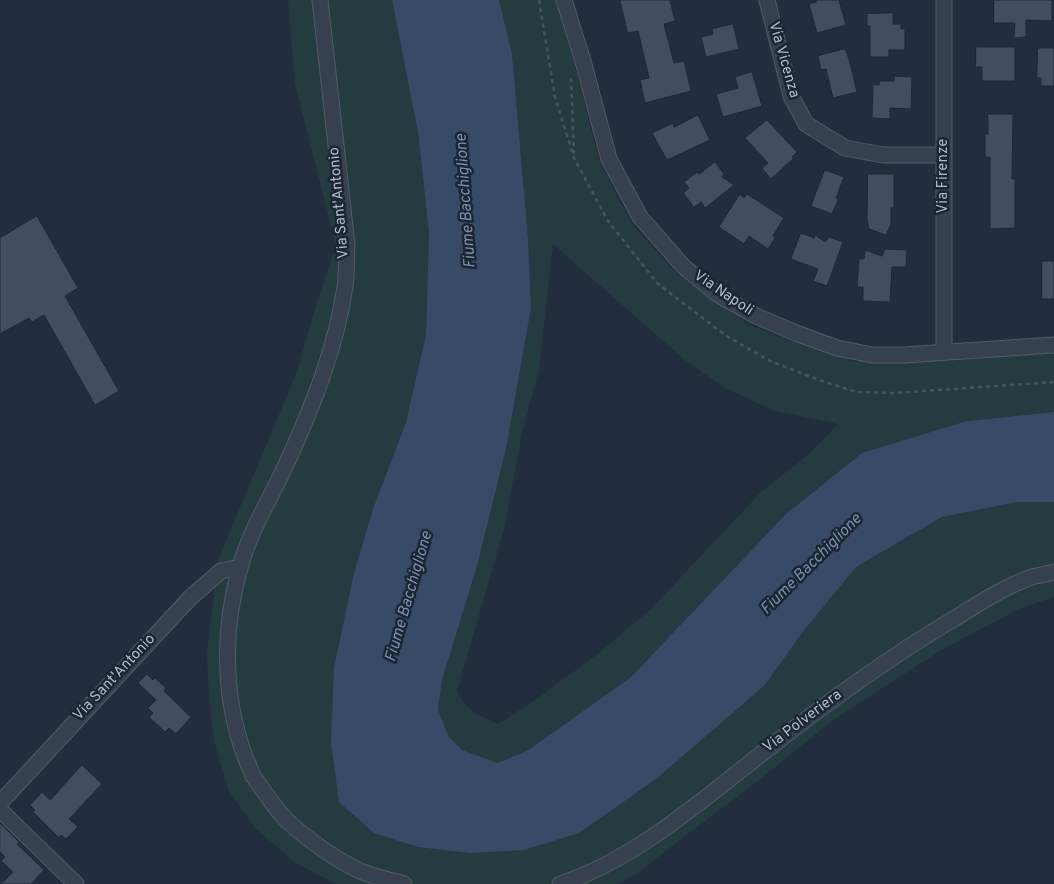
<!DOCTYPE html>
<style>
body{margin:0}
canvas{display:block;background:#222e3e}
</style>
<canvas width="1054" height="884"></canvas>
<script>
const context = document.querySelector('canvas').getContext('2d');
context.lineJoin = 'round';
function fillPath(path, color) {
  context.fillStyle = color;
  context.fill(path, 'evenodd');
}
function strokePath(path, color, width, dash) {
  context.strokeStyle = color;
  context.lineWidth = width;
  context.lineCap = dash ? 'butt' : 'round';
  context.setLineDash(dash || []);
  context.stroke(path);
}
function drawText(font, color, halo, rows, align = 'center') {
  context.font = font + ' Overpass,sans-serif';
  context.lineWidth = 5;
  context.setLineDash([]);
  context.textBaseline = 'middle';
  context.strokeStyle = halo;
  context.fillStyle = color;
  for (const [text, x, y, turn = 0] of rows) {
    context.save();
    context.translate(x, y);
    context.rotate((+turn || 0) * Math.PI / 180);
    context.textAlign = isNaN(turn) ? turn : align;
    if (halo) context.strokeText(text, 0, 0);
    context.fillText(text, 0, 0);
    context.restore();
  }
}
fillPath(new Path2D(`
 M288,0h104l26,132 11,101 -3,103 -20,86 -33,87 -19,64 -15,229 398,-92 28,-25 37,-52 54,-66 86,-50 75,-15h37v95l-35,12 -76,40 -110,71 -79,64 -77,58 -39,31 -20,11h-282l-40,-21 -41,-35 -26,-37 -15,-50 -5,-43 -2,-45 11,-93 78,-186 22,-75 18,-54 -41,-161z
 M499,0h59l41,161 32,62 46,51 74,52 103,36 90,-10 110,-1v61l-87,9 -181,93 -155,163 -104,74 -30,12 -35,-13 -13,-13 -11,-27 4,-30 35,-114 29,-117 25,-141 -3,-70 -16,-184zM553,244l133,117 41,28 48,22 63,13 -30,31 -47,37 -109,116 -53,45 -68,50 -33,21c-20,-9 -32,-13 -41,-33l47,-162 19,-100 16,-59z`), '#243b3f');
fillPath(new Path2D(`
 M392,0h107l13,54 16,184 3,70 -25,141 -29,117 -35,114 -4,30 11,27 13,13 35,13 30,-12 104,-74 155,-163 76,-61 105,-32 87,-9v90h-37l-75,15 -86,50 -54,66 -37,52 -109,94 -77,54 -55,17 -54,3 -52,-6 -44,-14 -35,-31 -8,-59 3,-75 20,-95 19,-64 33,-87 20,-87 3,-102 -11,-101z`), '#374b68');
const building = new Path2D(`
 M620,0h50l5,21 -11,3 10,39 10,-2 7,30 -46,12 -5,-23 9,-2 -11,-47 -10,2z
 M816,0h23l7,25 -29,8 -8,-29 7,-2z
 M994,0h58v21l-26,-1v17l-12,1 1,-15h-21z
 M893,13v11h8v5l4,-1v22h-16v7h-19v-31h-3v-12z
 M733,24l6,25 -33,8 -5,-20 12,-3 -1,-5z
 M976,47h39v34h-33v-14h-6z
 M1038,48h15l1,1v37h-13v-8h-4z
 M845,49l4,10 8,33 -24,6 -7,-29 -5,1 -3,-14z
 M752,72l10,34 -39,11 -7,-23 22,-6 -3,-11z
 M894,76l18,1 -1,32 -21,-1v11l-18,-1 1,-34 6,1v-4h15z
 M988,114h25l-1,65h3v49l-25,1v-72h-5v-23h3z
 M698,115l12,25 -43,20 -15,-27 21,-10 1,4z
 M767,120l30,32 -5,5 2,1 -23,21 -9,-11 6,-5 -23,-25z
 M715,162l9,12 -2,3 12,8 -29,23 -4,-6 -7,5 -11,-14 6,-5 -5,-6 13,-10 2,2z
 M825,170l19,7 -8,21 2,2 -6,14 -21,-8z
 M868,174h26v33l-3,1v16l-5,11 -17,-6 -2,-9z
 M740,194l4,4 3,-4 37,24 -11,18 2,2 -7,11 -19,-13 -5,8 -25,-17z
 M37,216l41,72 -13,8 54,95 -24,14 -51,-90 -12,7 -3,-4 -29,16v-96z
 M801,233l13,5 1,-3 10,7 4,-5 14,5 -16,44 -14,-5 5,-12 -27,-10z
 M885,249l22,1 -1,17h-14l-2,35 -27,-1v-14h-6l2,-28h5l1,-9 17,6z
 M1042,261h12v38h-12z
 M147,674l6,6 2,-2 11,10 -2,3 27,26 -15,17 -7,-6 -4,4 -16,-15 4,-4 -5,-5 8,-8 -18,-17z
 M82,765l20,19 -33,35 9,8 -12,12 -5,-4 -2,3 -26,-26 2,-2 -5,-5 12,-13 8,8z
 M0,823l19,19 -2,2 27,26 -13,14h-30l12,-12 -12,-11 4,-4 -5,-5z`);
fillPath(building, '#414e60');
strokePath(building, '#1e2734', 1);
const minor = new Path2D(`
 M320,0l27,245c-1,14 0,28 -2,42 -9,60 -31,116 -56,171 -16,37 -39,71 -49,110 -19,65 -17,141 11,203 2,7 8,13 12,19 6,8 12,17 18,24 16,19 57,47 79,57 14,6 30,9 44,13
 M564,0l19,61 26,98 31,58 44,50 33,27 39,22 40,17 41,15 35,7h32l150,-10
 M767,0l24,96 15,28 39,24 38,7h60
 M944,352v-352
 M0,803l190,-205 31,-27 19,-4
 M0,810l76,74
 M560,884c73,-23 145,-86 205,-133 60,-47 121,-92 187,-131 25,-15 51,-33 80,-43 7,-2 15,-3 22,-5`);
strokePath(minor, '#525b68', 17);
strokePath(new Path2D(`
 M539,0l16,97 19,61 34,63 49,62 68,52 45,26 49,19 37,12 39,1 159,-11
 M571,78l3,76`), '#42585c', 2.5, [4, 4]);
strokePath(minor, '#36404e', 15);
drawText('15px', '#b2bbc9', '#1c2532', [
 ["Via Vicenza",783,60,74],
 ["Via Firenze",944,176,-90],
 ["Via Sant'Antonio",340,203,-95],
 ["Via Napoli",723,294,34],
 ["Via Sant'Antonio",115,678,-47],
 ["Via Polveriera",803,722,-37]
]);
drawText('italic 16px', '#7990b2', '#1c2532', [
 ["Fiume Bacchiglione",467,201,-94],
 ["Fiume Bacchiglione",812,565,-45],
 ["Fiume Bacchiglione",410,597,-74]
]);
</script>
